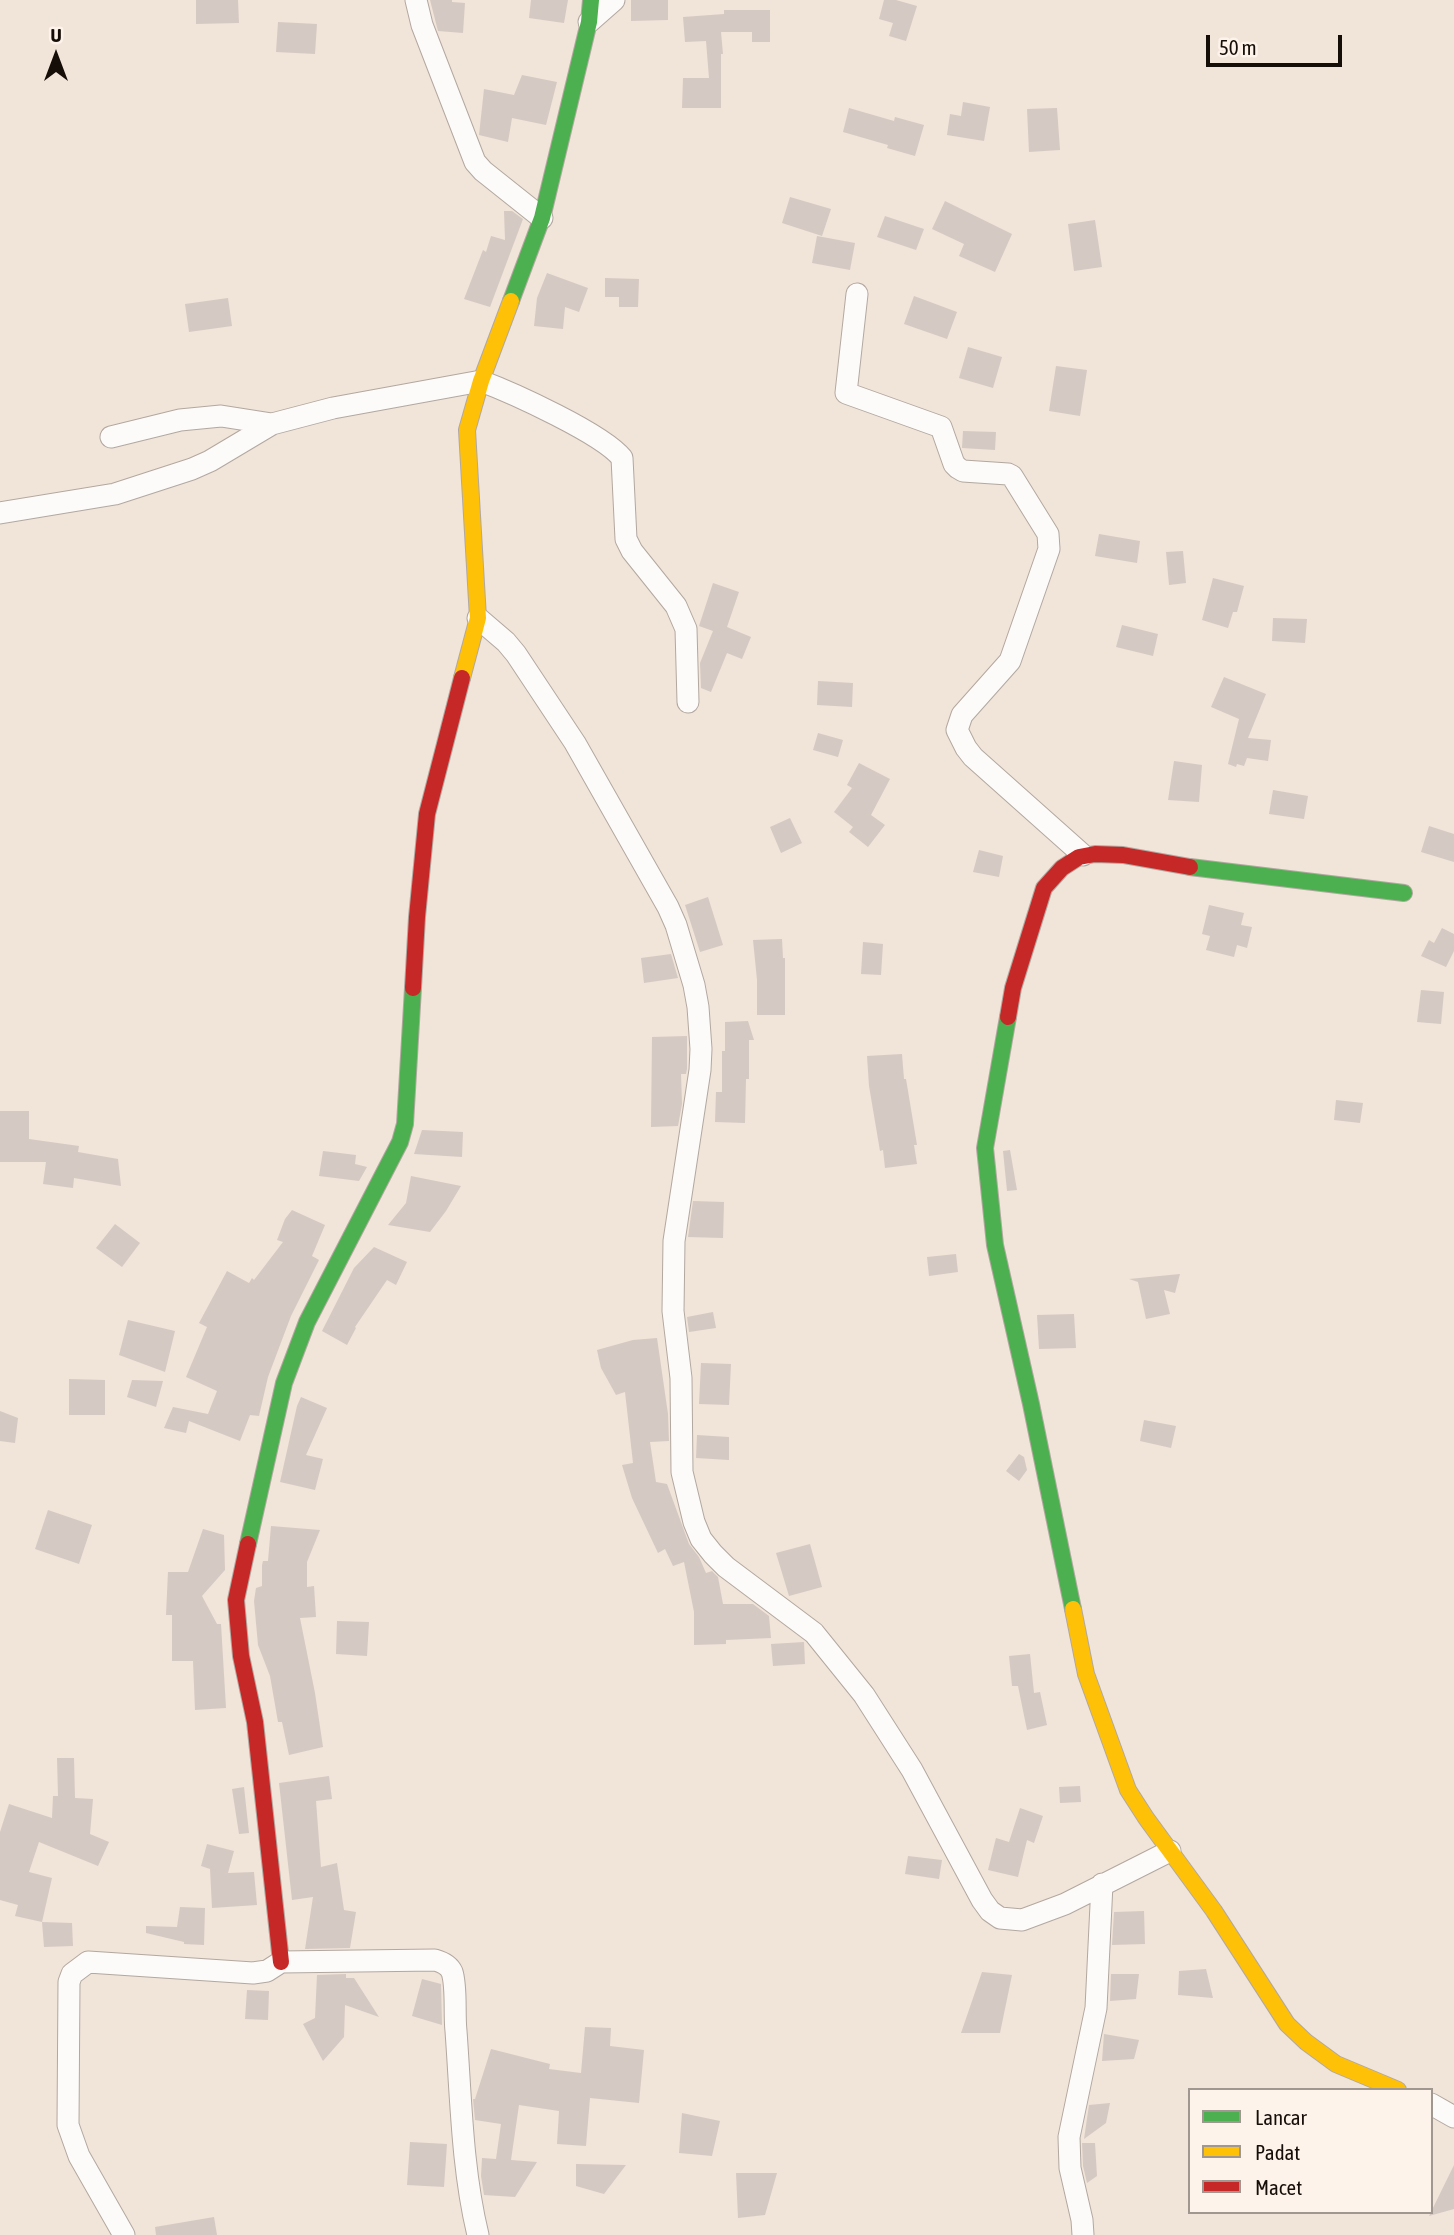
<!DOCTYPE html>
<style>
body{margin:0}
#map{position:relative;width:1454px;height:2235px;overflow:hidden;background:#f1e4d9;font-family:"Asap Condensed",sans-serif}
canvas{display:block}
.legend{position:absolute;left:1188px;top:2088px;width:245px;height:126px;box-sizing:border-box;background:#fdf3eb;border:2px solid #a09790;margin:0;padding:9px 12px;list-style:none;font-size:21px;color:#150d07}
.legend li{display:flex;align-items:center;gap:14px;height:35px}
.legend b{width:35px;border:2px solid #a09790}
.north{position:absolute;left:21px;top:21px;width:70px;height:70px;-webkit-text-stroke:5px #fdf3eb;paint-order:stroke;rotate:0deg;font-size:19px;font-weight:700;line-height:28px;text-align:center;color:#150d07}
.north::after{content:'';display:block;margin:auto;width:24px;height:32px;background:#150d07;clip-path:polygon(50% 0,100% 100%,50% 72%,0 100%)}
.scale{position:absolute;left:1206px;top:35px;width:136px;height:32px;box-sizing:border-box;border:4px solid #150d07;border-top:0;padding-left:9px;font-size:21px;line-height:24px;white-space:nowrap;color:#150d07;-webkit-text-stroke:5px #fdf3eb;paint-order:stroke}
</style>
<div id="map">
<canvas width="1454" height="2235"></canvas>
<ul class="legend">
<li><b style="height:9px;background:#4caf50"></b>Lancar</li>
<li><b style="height:9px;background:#ffc107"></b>Padat</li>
<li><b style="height:9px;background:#c62828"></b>Macet</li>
</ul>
<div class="north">U</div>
<div class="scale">50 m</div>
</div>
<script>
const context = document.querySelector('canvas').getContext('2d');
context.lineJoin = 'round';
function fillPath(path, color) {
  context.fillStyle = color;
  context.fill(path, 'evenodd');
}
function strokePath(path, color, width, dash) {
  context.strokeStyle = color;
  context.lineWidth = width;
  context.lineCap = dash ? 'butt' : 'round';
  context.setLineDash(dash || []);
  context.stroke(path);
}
fillPath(new Path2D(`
 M196,0h42l1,23 -43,1z
 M430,0h22v2l13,1 -2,30 -25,-2z
 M531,0h37l-4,23 -35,-5z
 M631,0h37v20l-37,1z
 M884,0h12l21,6 -11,35 -17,-5 4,-13 -14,-4z
 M724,10h46v32h-18v-10h-31l2,22h-2v54h-39l1,-30h26l-3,-37 -21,1 -2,-25 41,-3z
 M278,22l39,2 -2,30 -39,-2z
 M522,75l35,7 -11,43 -34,-7 -4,24 -29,-7 5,-46 30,6z
 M963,102l27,5 -6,34 -37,-6 3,-21 11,2z
 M849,108l45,13 1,-4 29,8 -9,31 -28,-8 1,-3 -45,-13z
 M1057,108l3,42 -31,2 -2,-43z
 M790,197l41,12 -9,27 -40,-13z
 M945,201l67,33 -17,38 -36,-16 5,-12 -32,-15z
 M504,211h8l11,8 -33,88 -26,-8 19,-49 3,2 5,-16 14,4z
 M885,216l39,13 -8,21 -39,-13z
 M1095,220l7,47 -28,4 -6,-47z
 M817,236l38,7 -5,27 -38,-7z
 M547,273l41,15 -9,24 -14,-5 -2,22 -29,-3 3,-28z
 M605,278l34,1 -1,28h-19v-10h-14z
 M914,296l43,16 -10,27 -43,-15z
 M228,298l4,28 -43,6 -4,-28z
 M968,347l34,10 -9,31 -34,-10z
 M1056,366l31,4 -7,46 -31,-5z
 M963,431l33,1 -1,18 -33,-2z
 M1099,534l41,7 -3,22 -42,-7z
 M1183,551l3,32 -17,2 -3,-33z
 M1213,578l31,8 -7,26h-4l-5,16 -26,-8z
 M713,583l26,9 -12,35 24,10 -9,22 -15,-6 -16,39 -10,-4 -1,-25 13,-32 -14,-5z
 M1273,618l34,1 -2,24 -33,-2z
 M1122,625l36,9 -5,22 -37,-9z
 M1224,677l42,17 -18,44 23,2 -3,21 -21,-3 -3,8 -7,-2 -1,3 -8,-3 11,-45 -28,-12z
 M818,681l35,2 -1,24 -35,-2z
 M818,733l25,7 -5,17 -25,-7z
 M1174,761l28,4 -3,37 -31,-2z
 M859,763l31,16 -19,36 14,10 -17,22 -19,-15 4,-5 -19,-15 18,-24 -5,-3z
 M1273,790l35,6 -4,23 -35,-5z
 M790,818l12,25 -21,10 -11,-26z
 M1429,826l25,8v28l-33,-10z
 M979,850l24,6 -4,21 -26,-5z
 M708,897l15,48 -23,7 -15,-47z
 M1209,905l35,8 -3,12 11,2 -5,21 -10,-3 -3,12 -28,-7 4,-14 -8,-2z
 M1442,928l12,6v17l-8,16 -25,-11 8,-16 5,3z
 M782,939l1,19h2v57h-28v-35l-4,-40z
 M863,942l20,2 -2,31 -20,-1z
 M671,954l7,24 -34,5 -3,-25z
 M1421,990l23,2 -3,32 -24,-2z
 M748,1021l6,19h-5v39h-3l-1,44 -30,-1 1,-30h6v-41h3v-29z
 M687,1036v33l-1,5h-5l1,30 -4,22 -27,1 1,-90z
 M902,1054l2,25h2l11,66h-3l3,19 -32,4 -2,-18 -3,1 -11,-65 -2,-30z
 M1336,1100l27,3 -3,20 -26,-3z
 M0,1111h29v28l50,7 -1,6 40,7 3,27 -47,-8 -1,10 -30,-4 3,-22h-46z
 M422,1130l41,2 -1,25 -48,-3z
 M1010,1150l7,40 -10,1 -4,-40z
 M323,1151l33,4 -1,9 12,3 -8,14 -40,-5z
 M411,1176l50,10 -15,25 -16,21 -42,-7 18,-22z
 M693,1201l31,1 -1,36 -35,-1z
 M292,1210l33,15 -13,31 7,4 -28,56 -23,61 -9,39 -9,-1 -10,26 -51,-20 -3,12 -22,-5 9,-21 35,7 9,-23 -31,-14 21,-50 -8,-4 28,-52 22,12 3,-5 2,2 29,-38 -6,-2 8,-21z
 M115,1224l25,19 -18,24 -26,-19z
 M374,1247l33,15 -11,23 -9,-5 -32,47 1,1 -9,17 -25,-14 32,-63z
 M956,1254l2,18 -29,4 -2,-19z
 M1180,1274l-5,19 -11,-3 6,24 -24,5 -8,-37 -9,-3z
 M713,1312l3,16 -27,4 -2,-15z
 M1074,1314l2,34 -37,1 -2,-34z
 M128,1320l47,11 -10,41 -46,-17z
 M657,1338l11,76 1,27 -19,1 6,40 11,2 22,60 10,13 7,16 6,-2 6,6 5,27h30l16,12 2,22 -45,2v4l-32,1v-33l-10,-50 -11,4 -8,-17 -7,4 -26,-55 -10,-33 11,-2 -8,-71 -9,3 -15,-27 -4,-18 36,-10z
 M701,1363l30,1 -2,41 -30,-1z
 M69,1379l36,1v35h-36z
 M132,1380l31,1 -7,26 -29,-10z
 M301,1397l26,11 -21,47 17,4 -8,31 -35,-8 17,-76z
 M0,1411l18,7 -3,25 -15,-2z
 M1144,1420l32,6 -5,22 -31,-7z
 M697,1435l32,2v23l-33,-2z
 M1019,1454l5,3 3,13 -8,11 -13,-10z
 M48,1510l44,15 -13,39 -44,-15z
 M271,1526l49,4 -13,32v25l7,-1 2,31 -16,1 15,75 8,54 -34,8 -7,-33h-4l-8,-46 -12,-31 -4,-44 2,-13 6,-2v-21l1,-4h5z
 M203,1529l21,6 1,35 -23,26 15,28h4l5,84 -31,2 -2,-49h-21v-46h-6l2,-43h20z
 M810,1544l12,43 -33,9 -13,-43z
 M337,1621l32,1 -2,34 -31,-2z
 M804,1642l1,22 -32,2 -2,-22z
 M1030,1654l4,39 6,-1 7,33 -20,5 -9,-44h-6l-3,-30z
 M57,1758h17l1,40 18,1 -3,35 19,8 -11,24 -59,-24 -10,30 23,6 -10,44 -27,-6 3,-11 -18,-5v-68l9,-28 43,14 1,-22h5z
 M329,1776l3,23 -16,2 5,66 16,-4 7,47 12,2 -6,36 -45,1 8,-52 -21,3 -13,-117z
 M1080,1786l1,16 -21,1 -1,-16z
 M244,1787l5,46 -10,1 -7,-45z
 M1020,1808l23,8 -9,27 -7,-3 -9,37 -30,-7 8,-32 13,4z
 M207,1844l27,7 -6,22 26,-1 3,33 -45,3 -2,-39 -9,-3z
 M908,1856l34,4 -3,19 -34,-5z
 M180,1907l25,1 -1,37 -20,-1v-2l-38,-9v-7l31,1z
 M1144,1911l1,33 -33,1 2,-33z
 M42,1922l30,1 1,23 -29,1z
 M1206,1969l7,29 -35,-3 1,-24z
 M982,1972l30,3 -12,58h-39z
 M346,1974v4h8l25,39 -34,-12 -1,32 -21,24 -20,-37 12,-6 2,-43z
 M1111,1974h28l-3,25 -26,2z
 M422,1979l19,5 1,41 -30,-9z
 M247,1990l22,1 -1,29 -23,-1z
 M585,2027l26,1 -1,18 34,4 -5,53 -49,-5 -4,48 -29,-2 2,-33 -40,-6 -8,55 26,2 -22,35 -31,-2 -3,-19 1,-18 14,1 5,-35 -26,-4 -2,-21h2l16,-50 59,15 -1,5 32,4z
 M1104,2034l35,6 -5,19 -32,2z
 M1110,2103l-4,20 -22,16 5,-34z
 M682,2113l38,8 -8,35 -33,-3z
 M410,2142l37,2 -3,43 -37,-2z
 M1082,2143h13l2,33 -10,7 -4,-17z
 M576,2164l50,1 -22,29 -28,-8z
 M1454,2165v44l-25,7 2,-4z
 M736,2173h41l-12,42 -27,3z
 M214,2217l3,18h-61l-1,-8z`), '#d5c9c3');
const street = new Path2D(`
 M416,0l6,25 53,137 8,9 59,47
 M589,22l25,-22
 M857,294l-11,99 95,34 13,37 4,4 5,3 45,3 4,2 36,58 1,15 -39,112 -48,54 -5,15 9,18 7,9 110,98
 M111,437l69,-17 41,-4 51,8
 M0,513l115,-19 77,-25 18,-8 62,-37 61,-16 148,-27c32,12 122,53 141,77l4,81 6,12 44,55 10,23 2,73
 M478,618l28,24 10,12 59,89 93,164 8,18 18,60 4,22 3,42 -1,21 -26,171 -1,70 8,67 1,94 12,50 7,17 12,15 13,13 88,66 50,62 48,75 70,130 8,11 10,7 22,2 43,-16 105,-53
 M1431,2104l23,13
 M124,2235l-45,-79 -11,-31 1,-143 3,-8 16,-12 165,11 14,-2 14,-9 154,-2c7,2 14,5 17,12 5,15 2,42 4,59 5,68 6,138 22,204
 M1083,2235l-1,-15 -12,-52 -1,-31 27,-129 6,-124`);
const fast = new Path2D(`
 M511,301l31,-83 47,-196 2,-22
 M1190,867l214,26
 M1008,1017l-23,131 10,97 36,159 42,205
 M248,1544l36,-161 23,-61 93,-180 5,-18 8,-136`);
const slow = new Path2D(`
 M462,678l16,-60 -11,-188 14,-49 30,-80
 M1073,1609l13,65 42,116 18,28 68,93 73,113 19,18 30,22 62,26`);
const jam = new Path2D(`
 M413,988l4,-71 10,-103 35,-136
 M1008,1017l5,-29 31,-100 18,-20 17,-11 16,-3 28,1 67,12
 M248,1544l-12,56 5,56 14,66 26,240`);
strokePath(street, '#b2a8a0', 23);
strokePath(fast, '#b2a8a0', 18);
strokePath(slow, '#b2a8a0', 18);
strokePath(jam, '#b2a8a0', 18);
strokePath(street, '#fdfbf9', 21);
strokePath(fast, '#4caf50', 16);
strokePath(slow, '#ffc107', 16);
strokePath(jam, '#c62828', 16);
</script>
